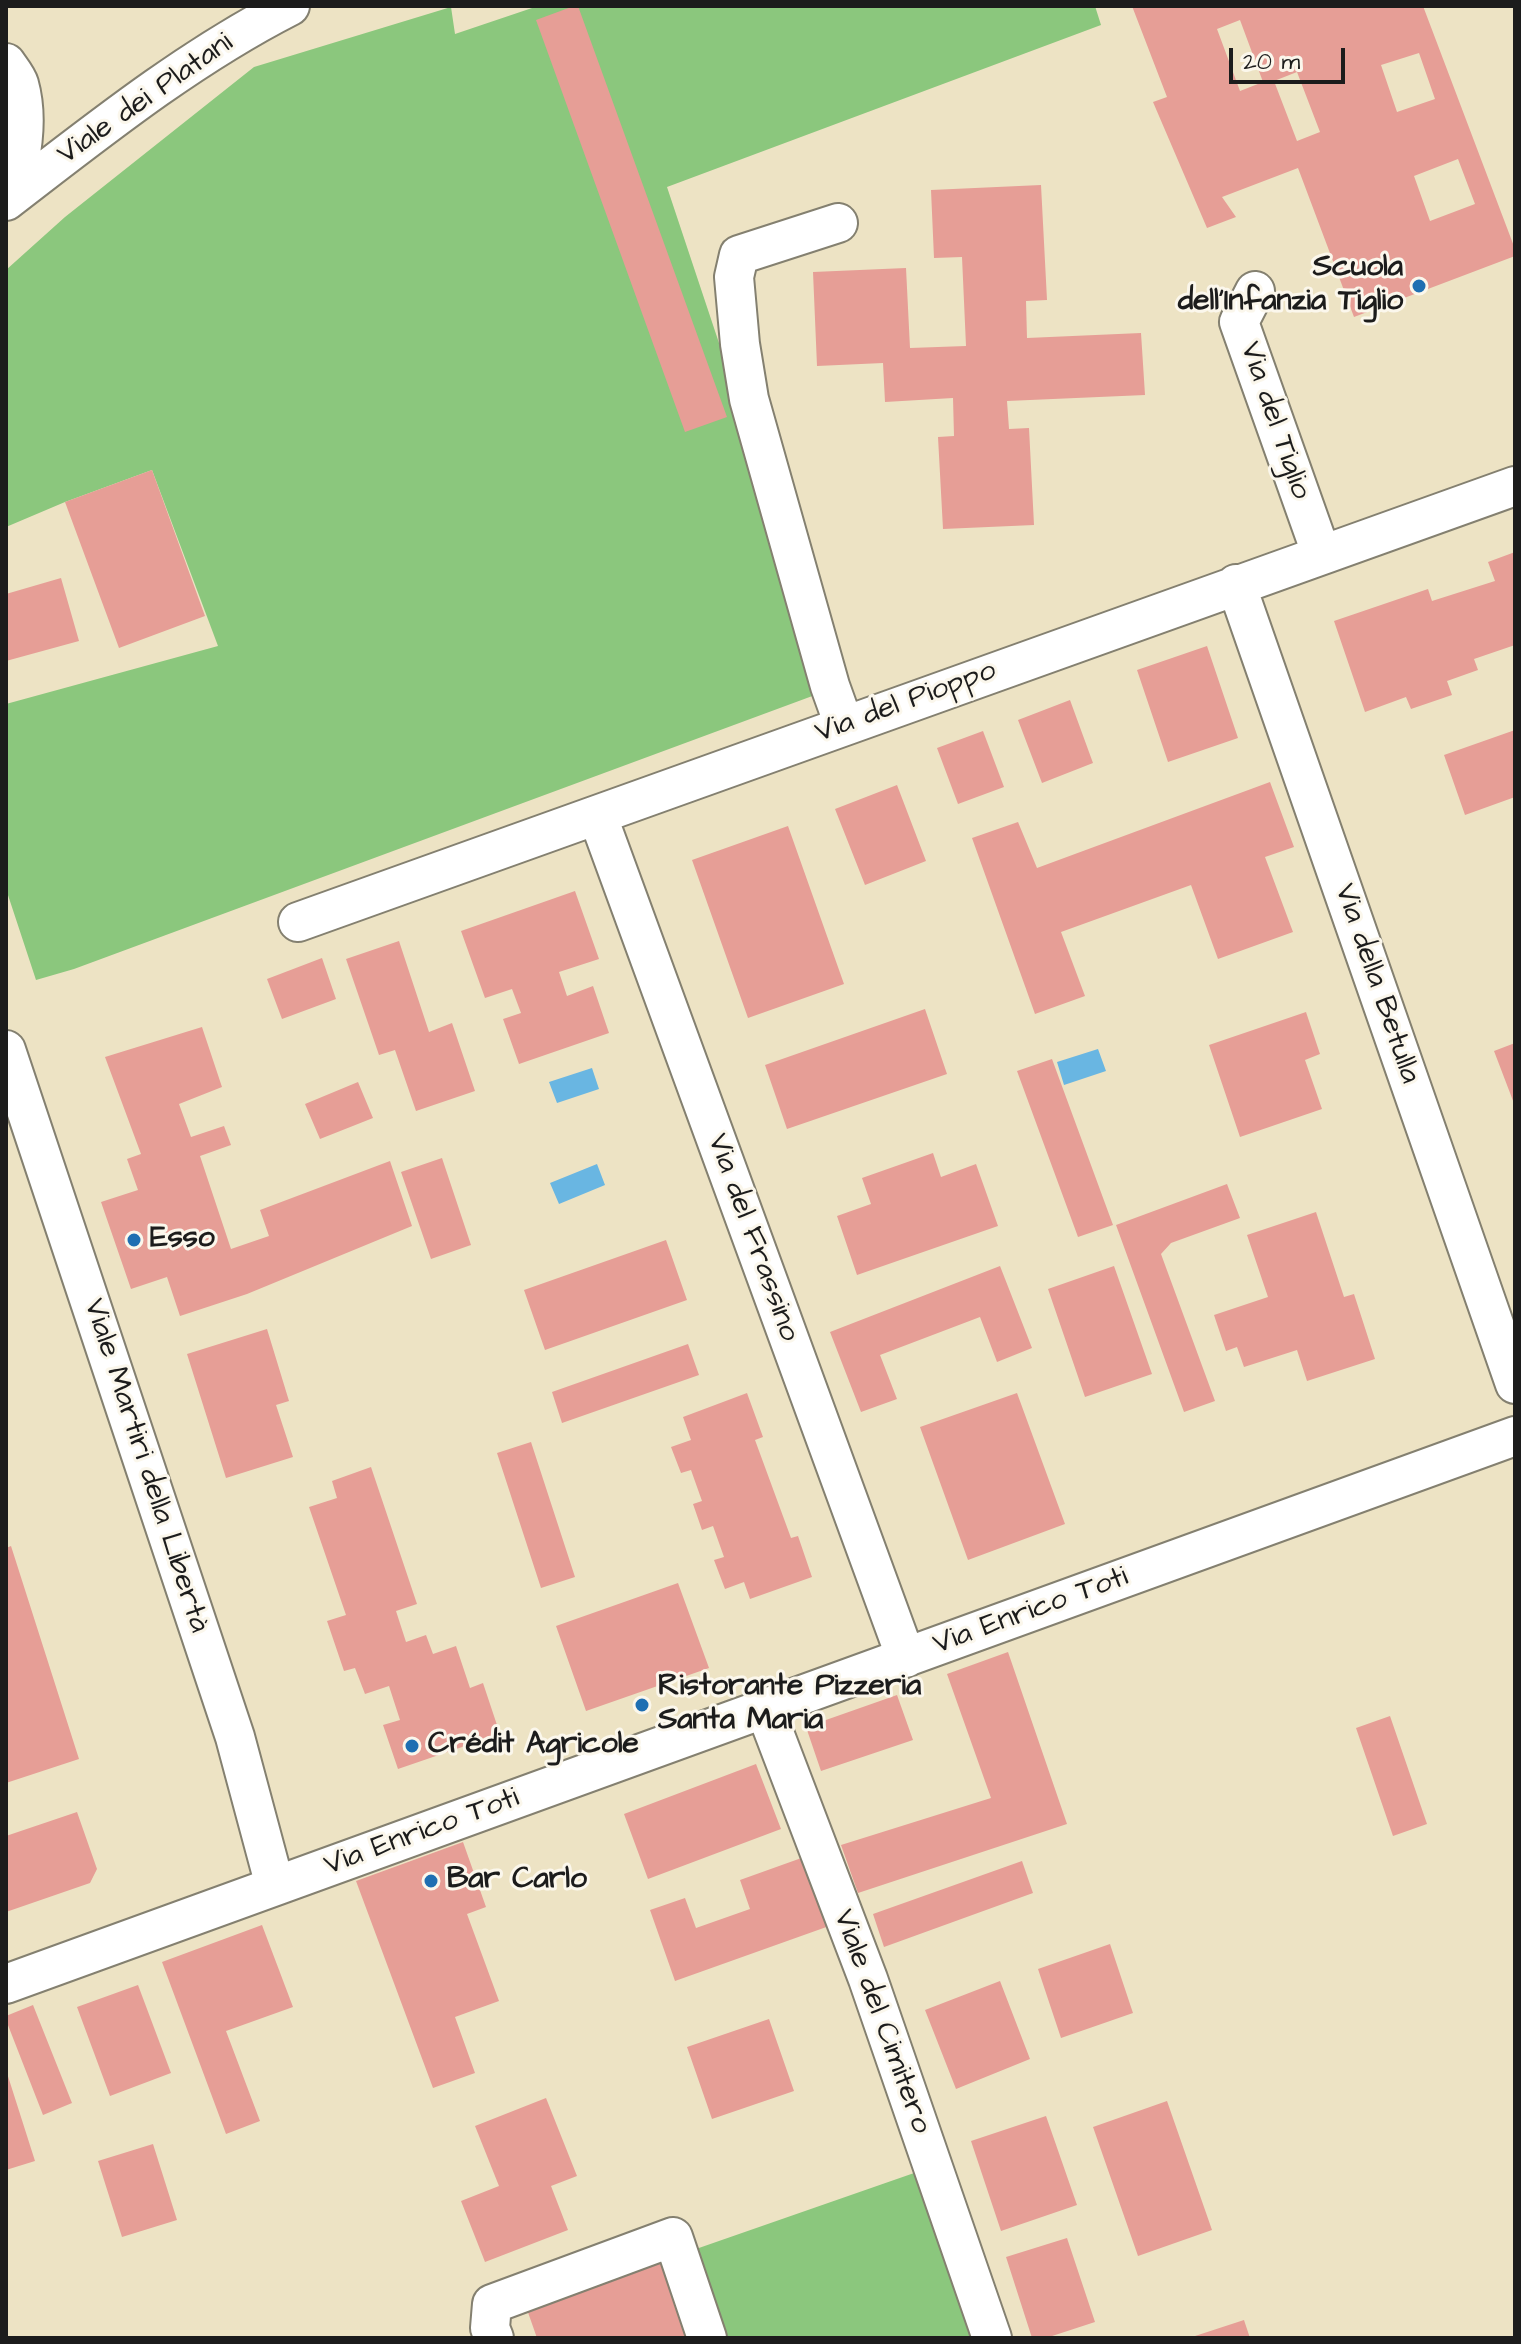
<!DOCTYPE html>
<meta charset="utf-8">
<style>
body{margin:0}
#map{position:relative;width:1521px;height:2344px;overflow:hidden;background:#ede3c4;font-family:"Architects Daughter",sans-serif}
canvas{display:block}
.frame{position:absolute;inset:0;border:8px solid #1c1c1c;pointer-events:none}
.scale{position:absolute;left:1229px;top:48px;width:116px;height:36px;box-sizing:border-box;border:4px solid #1c1c1c;border-top:0;padding-left:10px;font-size:24px;line-height:28px;white-space:nowrap;color:#1c1c1c;-webkit-text-stroke:6px #fbf7ec;paint-order:stroke}
</style>
<div id="map">
<canvas width="1521" height="2344"></canvas>
<div class="frame"></div>
<div class="scale">20 m</div>
</div>
<script>
const context = document.querySelector('canvas').getContext('2d');
context.lineJoin = 'round';
function fillPath(path, color) {
  context.fillStyle = color;
  context.fill(path, 'evenodd');
}
function strokePath(path, color, width, dash) {
  context.strokeStyle = color;
  context.lineWidth = width;
  context.lineCap = dash ? 'butt' : 'round';
  context.setLineDash(dash || []);
  context.stroke(path);
}
function drawText(font, color, halo, rows, align = 'center') {
  context.font = font + ' "Architects Daughter",sans-serif';
  context.lineWidth = 6;
  context.setLineDash([]);
  context.textBaseline = 'middle';
  context.strokeStyle = halo;
  context.fillStyle = color;
  for (const [text, x, y, turn = 0] of rows) {
    context.save();
    context.translate(x, y);
    context.rotate((+turn || 0) * Math.PI / 180);
    context.textAlign = isNaN(turn) ? turn : align;
    if (halo) context.strokeText(text, 0, 0);
    context.fillText(text, 0, 0);
    context.restore();
  }
}
fillPath(new Path2D(`
 M538,6h557l6,19 -434,162 167,501 -760,281 -38,11 -30,-91v-185l212,-58 -66,-176 -87,32 -59,25v-257l59,-53 189,-150 197,-60 4,27z
 M917,2172l57,166h-247l-31,-89z`), '#8bc77d');
fillPath(new Path2D(`
 M1098,1049l8,22 -42,14 -7,-23z
 M592,1068l7,21 -42,14 -8,-21z
 M597,1164l8,21 -46,19 -9,-21z`), '#69b6e2');
fillPath(new Path2D(`
 M574,6h4l149,411 -42,15 -149,-412z
 M1132,6h222l1,2 7,-2h61l92,243v7l-161,61 -56,-149 -76,29 14,20 -29,11 -54,-126 14,-5zM1240,20l23,62 -23,9 -23,-62zM1419,53l16,46 -38,13 -16,-47zM1297,72l23,60 -23,9 -23,-60zM1458,159l17,45 -45,17 -16,-45z
 M1041,185l6,115 -21,1 1,37 114,-5 4,62 -138,6 2,28 20,-1 5,97 -91,4 -5,-92 16,-1 -1,-38 -68,4 -2,-39 -66,3 -4,-94 93,-4 4,80 56,-2 -4,-89 -28,1 -3,-68z
 M152,470l53,146 -86,32 -54,-146z
 M1515,552v93l-41,14 4,11 -31,11 5,14 -41,14 -5,-12 -41,15 -31,-91 94,-32 4,12 63,-20 -7,-19z
 M61,578l18,63 -73,20v-67z
 M1207,646l31,92 -70,24 -31,-92z
 M1070,700l23,63 -51,20 -24,-63z
 M1515,730v67l-50,18 -21,-60z
 M983,731l21,56 -46,17 -21,-56z
 M1270,782l24,65 -29,10 28,75 -75,27 -27,-74 -130,47 24,64 -50,18 -63,-176 46,-16 19,46z
 M897,785l29,76 -61,24 -30,-76z
 M788,826l56,158 -96,34 -56,-158z
 M575,891l24,68 -40,13 8,24 26,-10 16,47 -90,31 -16,-45 18,-6 -9,-24 -27,9 -24,-67z
 M399,941l30,91 23,-9 23,68 -59,20 -21,-61 -16,5 -33,-96z
 M322,958l14,41 -54,20 -15,-40z
 M925,1009l22,65 -160,55 -22,-64z
 M1306,1012l14,42 -15,6 17,49 -82,28 -31,-92z
 M202,1027l20,60 -43,17 12,33 33,-11 7,19 -31,11 31,93 38,-13 -9,-26 130,-49 22,65 -165,68 -67,22 -13,-39 -36,12 -30,-87 37,-12 -11,-31 14,-5 -36,-97z
 M1515,1043v63l-21,-55z
 M1052,1059l61,166 -35,12 -61,-166z
 M358,1082l15,36 -53,21 -15,-35z
 M933,1153l8,24 35,-13 22,62 -141,49 -20,-59 34,-12 -9,-26z
 M442,1158l29,87 -40,14 -30,-87z
 M1227,1184l13,34 -69,25 -10,11 54,147 -31,11 -68,-187z
 M1316,1212l28,85 10,-3 21,65 -68,22 -10,-31 -53,17 -7,-20 -11,4 -12,-36 54,-18 -21,-62z
 M666,1240l21,60 -142,50 -21,-60z
 M1000,1266l32,82 -35,14 -17,-45 -100,38 17,44 -36,13 -31,-80z
 M1114,1266l38,108 -67,23 -37,-108z
 M267,1329l22,72 -13,4 17,52 -67,21 -39,-124z
 M688,1344l11,31 -137,48 -10,-31z
 M747,1393l16,44 -8,3 36,98 7,-2 14,41 -62,22 -6,-17 -19,7 -11,-29 10,-3 -11,-31 -11,4 -9,-26 9,-3 -11,-31 -10,3 -10,-26 20,-7 -8,-23z
 M1017,1393l48,131 -97,36 -48,-133z
 M531,1442l44,135 -34,11 -44,-135z
 M371,1467l46,137 -21,7 10,31 20,-7 7,19 23,-8 14,42 13,-5 17,51 -102,35 -15,-44 17,-5 -11,-34 -24,8 -10,-26 -11,3 -17,-50 19,-6 -37,-108 28,-9 -5,-17z
 M11,1546l68,213 -73,24v-235z
 M678,1583l31,85 -123,43 -30,-85z
 M1008,1652l59,172 -209,69 -17,-48 150,-47 -44,-124z
 M897,1695l16,45 -92,31 -15,-44z
 M1390,1716l37,108 -34,12 -37,-108z
 M756,1764l25,65 -133,50 -24,-65z
 M77,1812l20,57 -7,14 -84,29v-76z
 M463,1842l23,65 -19,7 32,87 -44,16 20,56 -42,15 -77,-207z
 M807,1856l25,69 -157,56 -25,-71 35,-12 11,30 54,-19 -10,-29z
 M1022,1861l11,32 -149,54 -11,-33z
 M262,1925l31,82 -67,24 34,90 -34,13 -64,-172z
 M1110,1944l23,69 -72,25 -23,-69z
 M1000,1981l30,78 -74,30 -31,-79z
 M138,1985l33,88 -61,23 -33,-89z
 M33,2005l39,98 -29,12 -37,-95v-4z
 M769,2019l25,72 -82,28 -25,-72z
 M6,2070l29,91 -29,9z
 M546,2098l31,78 -26,10 17,44 -83,32 -24,-61 38,-15 -24,-60z
 M1167,2101l45,129 -74,26 -45,-129z
 M1046,2116l31,89 -76,26 -30,-90z
 M153,2144l24,76 -55,17 -24,-76z
 M1067,2238l28,84 -49,16h-14l-26,-81z
 M669,2248l33,90h-165l-13,-37z
 M1244,2320l6,18h-58v-1z`), '#e69e96');
const minor = new Path2D(`
 M6,63c4,6 11,14 13,21 9,32 5,82 -13,109
 M6,201c91,-70 182,-143 284,-195
 M838,223l-99,32 -5,22 6,67 9,55 81,287 14,39
 M1255,291l-16,31 82,231
 M1236,584l279,800
 M598,817l308,841
 M298,922c407,-142 810,-294 1217,-436
 M6,1050l229,687 40,149
 M765,1709l103,270 124,359
 M6,1984l1509,-548
 M494,2338l-4,-10 2,-24 181,-67 34,101`);
strokePath(minor, '#848070', 42);
strokePath(minor, '#fff', 38);
for (const [x, y, r, color] of [
 [1419,286,8,"#1f6fb2"],
 [134,1240,8,"#1f6fb2"],
 [642,1705,8,"#1f6fb2"],
 [412,1746,8,"#1f6fb2"],
 [431,1881,8,"#1f6fb2"]
]) {
  const dot = new Path2D();
  dot.arc(x, y, r, 0, 2 * Math.PI);
  context.fillStyle = color;
  context.fill(dot);
  strokePath(dot, '#fbf7ec', 3);
}
drawText('30px', '#1c1c1c', '#fbf7ec', [
 ["Viale dei Platani",146,100,-35],
 ["Via del Tiglio",1274,421,71],
 ["Via del Pioppo",906,703,-20],
 ["Via della Betulla",1376,984,71],
 ["Via del Frassino",752,1238,70],
 ["Viale Martiri della Libertà",145,1466,72],
 ["Via Enrico Toti",1031,1612,-20],
 ["Via Enrico Toti",422,1833,-20],
 ["Viale del Cimitero",881,2022,70]
]);
drawText('bold 30px', '#1c1c1c', '#fbf7ec', [
 ["Scuola",1403,269,"right"],
 ["dell'Infanzia Tiglio",1403,303,"right"],
 ["Esso",150,1240],
 ["Ristorante Pizzeria",658,1688],
 ["Santa Maria",658,1722],
 ["Crédit Agricole",428,1746],
 ["Bar Carlo",447,1881]
], 'left');
</script>
